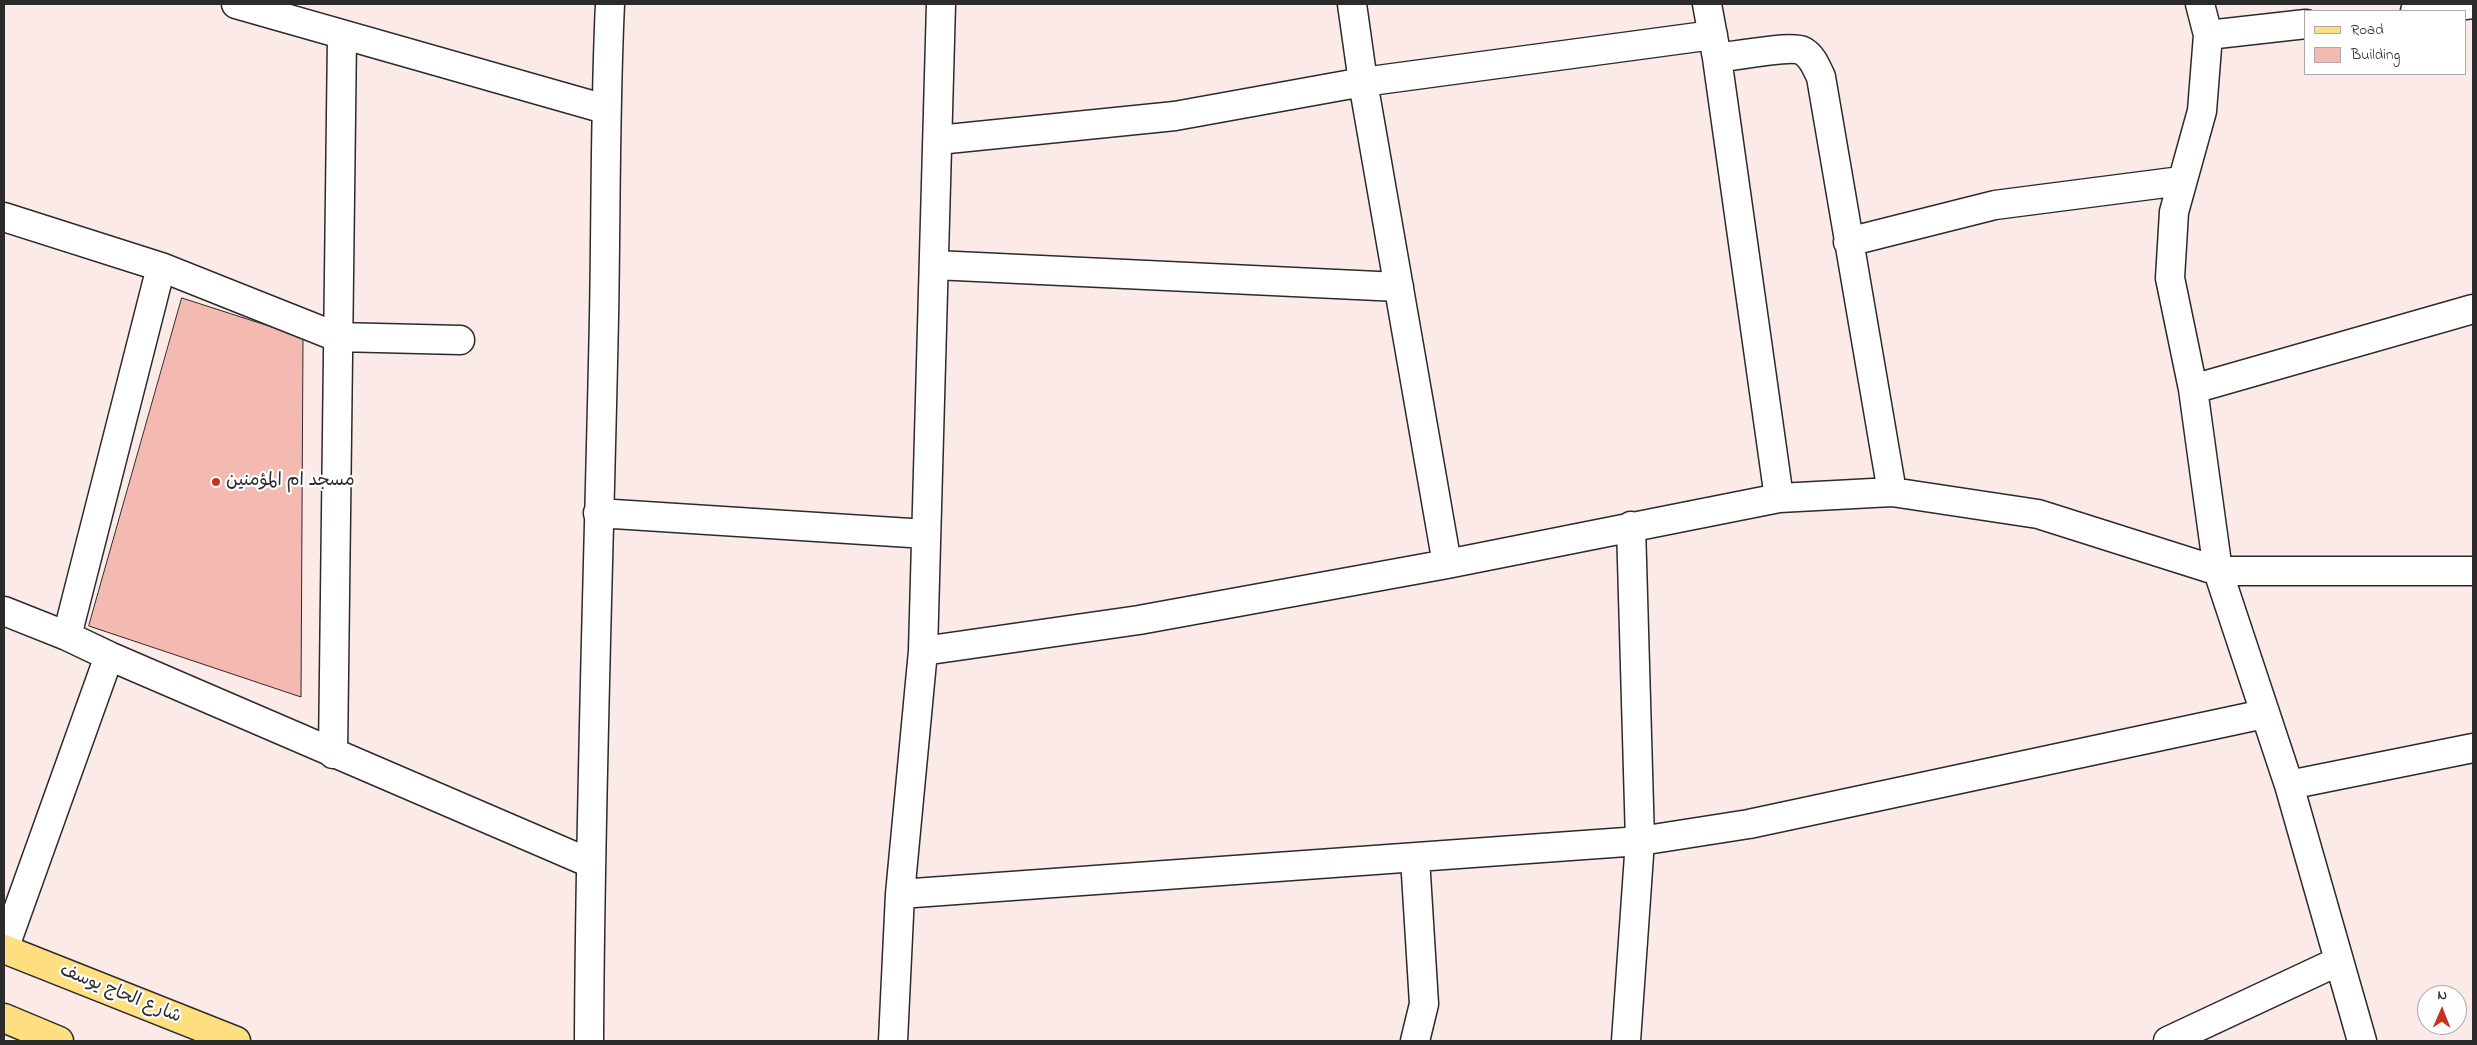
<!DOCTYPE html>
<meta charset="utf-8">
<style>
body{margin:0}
#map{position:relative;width:2477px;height:1045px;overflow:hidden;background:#fceae8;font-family:"Indie Flower",sans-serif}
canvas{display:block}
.frame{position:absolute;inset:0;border:5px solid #2b2b2b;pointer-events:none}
.legend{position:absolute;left:2304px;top:10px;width:162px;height:65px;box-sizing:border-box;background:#fff;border:1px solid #aaa;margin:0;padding:6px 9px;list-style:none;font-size:15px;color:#2b2b2b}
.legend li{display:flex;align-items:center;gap:10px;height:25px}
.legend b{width:25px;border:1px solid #aaa}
.north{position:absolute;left:2417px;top:985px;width:50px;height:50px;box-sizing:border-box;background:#fff;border:1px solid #aaa;border-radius:50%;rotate:1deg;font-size:14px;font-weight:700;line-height:20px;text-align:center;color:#2b2b2b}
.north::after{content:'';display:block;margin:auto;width:18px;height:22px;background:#c8321e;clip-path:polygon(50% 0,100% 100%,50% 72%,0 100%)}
</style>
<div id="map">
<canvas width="2477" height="1045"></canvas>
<div class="frame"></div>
<ul class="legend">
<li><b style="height:6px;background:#fedf80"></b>Road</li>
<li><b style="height:14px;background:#f4b9b1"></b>Building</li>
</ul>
<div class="north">N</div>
</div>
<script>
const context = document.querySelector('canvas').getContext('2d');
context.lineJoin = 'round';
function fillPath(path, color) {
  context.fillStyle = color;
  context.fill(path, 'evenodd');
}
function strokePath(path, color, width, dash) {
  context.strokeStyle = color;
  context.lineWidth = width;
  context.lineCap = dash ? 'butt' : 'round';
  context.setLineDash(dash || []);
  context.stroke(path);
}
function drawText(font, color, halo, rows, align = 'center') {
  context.font = font + ' "Indie Flower","Playpen Sans Arabic",sans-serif';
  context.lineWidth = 4.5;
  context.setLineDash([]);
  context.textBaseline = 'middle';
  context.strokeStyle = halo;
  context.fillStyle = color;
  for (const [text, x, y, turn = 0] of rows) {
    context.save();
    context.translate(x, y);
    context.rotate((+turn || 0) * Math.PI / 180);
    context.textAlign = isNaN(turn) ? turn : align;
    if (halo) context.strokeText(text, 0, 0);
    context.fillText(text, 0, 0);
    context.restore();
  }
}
const building = new Path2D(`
 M182,298l121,39 -2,360 -212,-71z`);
fillPath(building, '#f4b9b1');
strokePath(building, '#2b2b2b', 1);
const minor = new Path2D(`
 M236,4l369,105
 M1352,4l11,78 84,482
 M1707,4l10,54 62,440
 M2200,4l8,31 -6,76 -28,101 -4,66 23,111 25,182 71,214 73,256
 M2415,11l58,-7
 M2208,35l98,-11
 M1717,58c16,-2 75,-13 86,-7 10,6 13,16 18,26l71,415
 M938,140l237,-24 188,-34 350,-47
 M4,217l157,50 176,70 123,3
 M1848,242l147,-37 186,-24
 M935,265l464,22
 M2193,389l280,-80
 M598,513l328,21
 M4,611l63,25 42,20 481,207
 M67,636l94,-369
 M923,651l216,-31 308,-56 332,-66 113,-6 146,22 180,57h255
 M333,754l9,-718
 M2289,785l184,-37
 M900,894l740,-53 109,-17 515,-110
 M4,949l105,-293
 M589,1041c1,-241 10,-483 15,-724 2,-105 1,-209 6,-313
 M893,1041l7,-147 23,-243 18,-647
 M1415,1041l9,-37 -9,-146
 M1626,1041l14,-200 -9,-315
 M2168,1041l171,-80`);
const major = new Path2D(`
 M4,949l232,92
 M4,1018l55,23`);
strokePath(minor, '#2b2b2b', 31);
strokePath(major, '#2b2b2b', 31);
strokePath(minor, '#fff', 28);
strokePath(major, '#fedf80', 28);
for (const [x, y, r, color] of [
 [216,482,5,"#c8321e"]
]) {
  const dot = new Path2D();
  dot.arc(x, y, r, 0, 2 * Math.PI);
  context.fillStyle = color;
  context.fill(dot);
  strokePath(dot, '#fff', 2);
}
drawText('18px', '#2b2b2b', '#fff', [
 ["مسجد ام المؤمنين",226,482]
], 'left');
drawText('18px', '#2b2b2b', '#fff', [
 ["شارع الحاج يوسف",120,995,22]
]);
</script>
